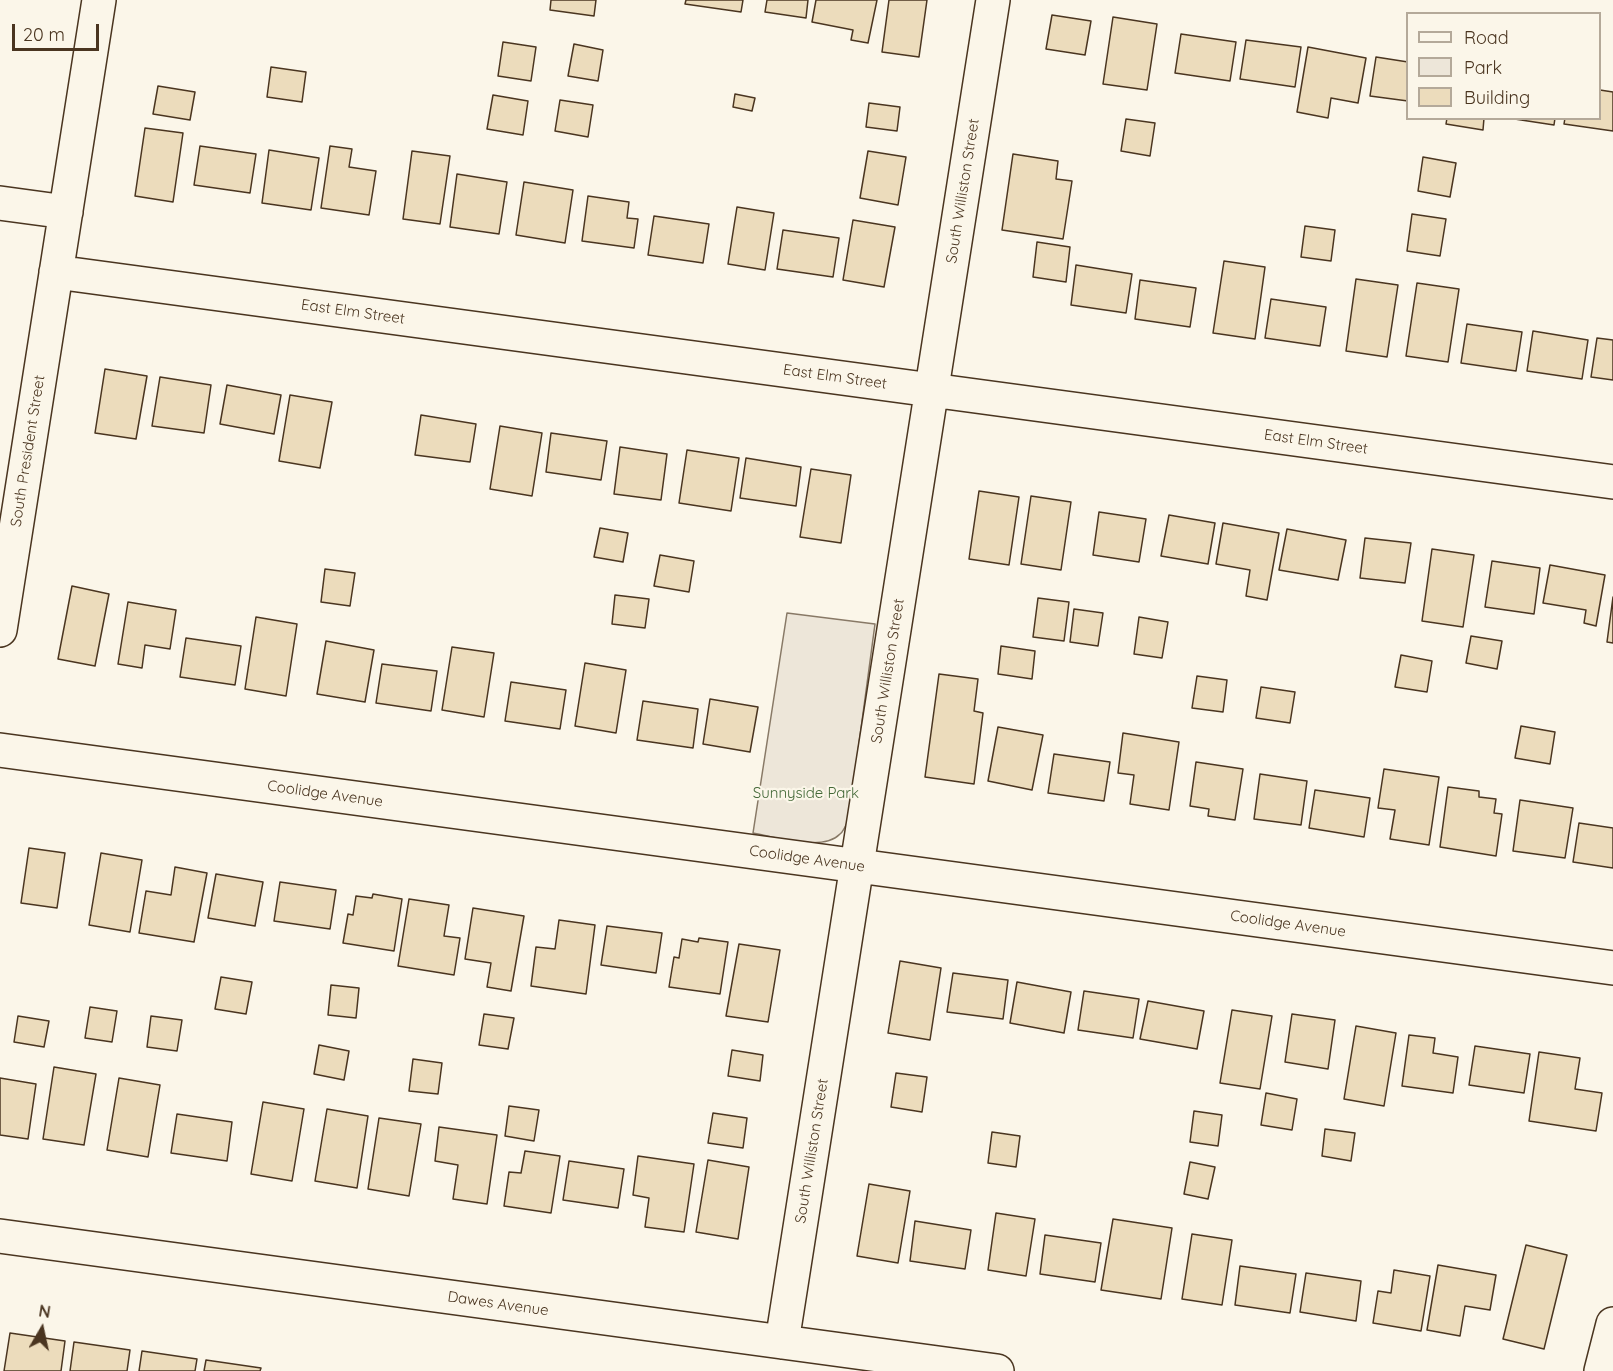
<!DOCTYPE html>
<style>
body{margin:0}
#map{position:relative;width:1613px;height:1371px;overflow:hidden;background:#fbf6e9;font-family:Quicksand,sans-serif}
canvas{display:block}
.legend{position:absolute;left:1406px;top:12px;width:195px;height:108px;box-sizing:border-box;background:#fbf6e9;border:2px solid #b4a999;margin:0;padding:8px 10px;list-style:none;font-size:18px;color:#4a3520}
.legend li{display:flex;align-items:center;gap:12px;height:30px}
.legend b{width:30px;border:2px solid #b4a999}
.north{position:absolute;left:12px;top:1299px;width:60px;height:60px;-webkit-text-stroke:4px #fbf6e9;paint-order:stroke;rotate:9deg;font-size:16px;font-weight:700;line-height:24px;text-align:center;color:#4a3520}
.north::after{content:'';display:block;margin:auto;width:21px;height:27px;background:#4a3520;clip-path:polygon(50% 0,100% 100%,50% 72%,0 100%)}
.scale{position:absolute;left:12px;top:24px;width:87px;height:27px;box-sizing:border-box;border:3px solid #4a3520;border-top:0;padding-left:8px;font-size:18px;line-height:21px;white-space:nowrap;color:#4a3520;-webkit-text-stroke:4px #fbf6e9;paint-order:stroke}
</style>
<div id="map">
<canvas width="1613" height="1371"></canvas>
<ul class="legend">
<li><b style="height:8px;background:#fbf6e9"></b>Road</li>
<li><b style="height:16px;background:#ede6d9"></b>Park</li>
<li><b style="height:16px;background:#ecdcbc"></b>Building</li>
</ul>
<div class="north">N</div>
<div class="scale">20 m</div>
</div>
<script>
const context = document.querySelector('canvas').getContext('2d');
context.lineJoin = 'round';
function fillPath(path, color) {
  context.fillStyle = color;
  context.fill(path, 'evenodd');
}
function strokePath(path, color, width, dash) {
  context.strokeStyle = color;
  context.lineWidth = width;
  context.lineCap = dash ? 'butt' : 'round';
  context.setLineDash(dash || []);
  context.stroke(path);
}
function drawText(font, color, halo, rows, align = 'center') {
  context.font = font + ' Quicksand,sans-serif';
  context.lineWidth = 4.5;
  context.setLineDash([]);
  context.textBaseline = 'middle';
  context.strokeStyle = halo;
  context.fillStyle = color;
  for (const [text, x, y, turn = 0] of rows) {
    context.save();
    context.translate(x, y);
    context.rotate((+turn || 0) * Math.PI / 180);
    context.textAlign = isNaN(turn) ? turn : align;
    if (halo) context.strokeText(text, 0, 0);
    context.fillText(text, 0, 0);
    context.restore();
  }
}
const green = new Path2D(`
 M787,613l88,11 -26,194c-2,5 -5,13 -9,16 -17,18 -65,3 -87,-1z`);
fillPath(green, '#ede6d9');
strokePath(green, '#887966', 1.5);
const building = new Path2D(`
 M551,0h45l-2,16 -44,-6z
 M686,0h57l-2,12 -56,-8z
 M767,0h41l-2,18 -41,-6z
 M816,0h61l-9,43 -17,-3 2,-10 -41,-8z
 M889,0h38l-8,57 -37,-5z
 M1052,15l39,6 -6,34 -39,-6z
 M1113,17l44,7 -10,66 -44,-6z
 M1181,34l55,8 -6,39 -55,-8z
 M1246,40l55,7 -6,40 -55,-8z
 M503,42l33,5 -5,34 -33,-5z
 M574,44l29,6 -5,31 -30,-5z
 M1308,47l58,11 -8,45 -27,-5 -3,20 -31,-6z
 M1376,57l32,5v39l-38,-5z
 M271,67l35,5 -4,30 -35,-5z
 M158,86l37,6 -5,28 -37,-6z
 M1600,90l13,2v39l-49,-7 1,-6h35z
 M735,94l20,4 -3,13 -19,-4z
 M493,95l35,6 -5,34 -36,-6z
 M560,100l33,5 -5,32 -33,-6z
 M869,103l31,4 -3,24 -31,-4z
 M1447,118h37l-1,12 -37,-6z
 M1508,118h47l-1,7z
 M1126,119l29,4 -5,33 -29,-5z
 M145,128l38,5 -10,69 -38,-6z
 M200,146l56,8 -6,39 -56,-8z
 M330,146l22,3 -3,18 27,4 -7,44 -48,-7z
 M269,150l50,8 -8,52 -49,-7z
 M412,151l38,5 -10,68 -37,-5z
 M868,151l38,6 -8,48 -38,-7z
 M1013,154l45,7 -2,18 16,2 -9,58 -61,-9z
 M1423,157l33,6 -6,34 -32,-6z
 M457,174l50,8 -8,52 -49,-7z
 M524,182l49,8 -8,53 -49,-8z
 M588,196l41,6 -2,16 11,1 -4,29 -52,-7z
 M737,207l37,6 -9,57 -37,-6z
 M1412,214l34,5 -6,37 -33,-5z
 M654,216l55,8 -6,39 -55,-8z
 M853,220l42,7 -11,60 -41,-7z
 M1305,226l30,4 -4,31 -30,-4z
 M783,230l56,8 -6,39 -56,-8z
 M1037,242l33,5 -4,35 -33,-5z
 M1224,261l41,6 -10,72 -42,-6z
 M1076,265l56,9 -6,39 -55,-8z
 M1356,279l42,6 -11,72 -41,-6z
 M1140,280l56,8 -6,39 -55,-8z
 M1417,283l42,6 -11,73 -42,-6z
 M1271,299l55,8 -6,39 -55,-8z
 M1467,324l55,8 -6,39 -55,-8z
 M1533,331l55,9 -6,39 -55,-8z
 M1597,338l16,2v40l-22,-3z
 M105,369l42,7 -11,63 -41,-6z
 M160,377l51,8 -7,48 -52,-7z
 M227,385l54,10 -7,39 -54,-10z
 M290,395l42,7 -12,66 -41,-7z
 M421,415l55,9 -6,38 -55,-7z
 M500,426l42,7 -10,63 -42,-7z
 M551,433l56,8 -6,39 -55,-8z
 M620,447l47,7 -6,46 -47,-6z
 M687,450l52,8 -8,53 -52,-8z
 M746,458l55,9 -5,39 -56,-8z
 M811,469l40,6 -10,68 -41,-6z
 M979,491l40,6 -10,68 -40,-6z
 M1031,496l40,6 -10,68 -40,-6z
 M1099,512l47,7 -7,43 -46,-7z
 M1169,515l46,8 -7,41 -47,-8z
 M1223,523l56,10 -12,67 -21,-4 4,-26 -34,-6z
 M600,528l28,5 -5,29 -29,-5z
 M1287,529l59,11 -8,40 -59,-10z
 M1365,538l46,5 -6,40 -45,-5z
 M1432,549l42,6 -11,72 -41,-6z
 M660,555l34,6 -5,31 -35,-6z
 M1492,561l48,7 -6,46 -49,-7z
 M1550,565l55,10 -9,51 -12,-3 2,-13 -43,-7z
 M325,569l30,4 -5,33 -29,-4z
 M72,586l37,8 -14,72 -37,-7z
 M615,595l34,4 -4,29 -33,-4z
 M1613,597v46l-6,-1z
 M1038,598l31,4 -5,39 -31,-4z
 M128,602l48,8 -6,39 -25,-4 -3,23 -24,-4z
 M1074,609l29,4 -5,33 -28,-4z
 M256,617l41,7 -11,72 -41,-7z
 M1139,617l29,5 -6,36 -28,-4z
 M1471,636l31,5 -5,28 -31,-6z
 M186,638l55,8 -6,39 -55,-8z
 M326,641l48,9 -9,52 -48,-8z
 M1001,646l34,5 -3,28 -34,-5z
 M452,647l42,6 -10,64 -42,-7z
 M1401,655l31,6 -5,31 -32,-5z
 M585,663l41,7 -10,63 -41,-7z
 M382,664l55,7 -6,40 -55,-8z
 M939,674l39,5 -4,32 9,2 -9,71 -49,-7z
 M1197,676l30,4 -4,32 -31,-4z
 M511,682l55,8 -6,39 -55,-8z
 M1261,687l34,5 -5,31 -34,-5z
 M710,699l48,8 -8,45 -47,-8z
 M643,701l55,8 -5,39 -56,-8z
 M1521,726l34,6 -5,32 -35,-6z
 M998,727l45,8 -11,55 -44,-9z
 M1123,733l56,9 -10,68 -39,-6 4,-29 -16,-2z
 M1054,754l56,8 -6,39 -56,-8z
 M1196,762l47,7 -8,51 -27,-4 1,-7 -19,-3z
 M1384,769l55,8 -10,68 -39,-6 5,-29 -17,-2z
 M1260,774l47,7 -6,44 -47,-6z
 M1448,787l31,4v6l17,2 -2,14 8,1 -6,42 -56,-9z
 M1315,790l55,8 -6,39 -55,-9z
 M1520,800l53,8 -8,50 -52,-7z
 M1579,823l34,5v40l-40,-6z
 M29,848l36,5 -8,55 -36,-5z
 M101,853l41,7 -12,72 -41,-7z
 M175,867l32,6 -13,69 -55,-9 7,-42 25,4z
 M216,874l47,8 -8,44 -47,-8z
 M280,882l56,8 -6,39 -56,-8z
 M373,894l29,5 -8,52 -51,-8 5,-29 5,1 3,-19 16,2z
 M409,899l40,6 -5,31 16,2 -6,37 -56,-9z
 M473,908l51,8 -13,75 -24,-4 4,-24 -26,-4z
 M559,920l36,5 -9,69 -55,-8 5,-39 19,2z
 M607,926l55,7 -6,40 -55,-8z
 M699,938l29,4 -8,52 -51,-7 5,-30 5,1 3,-19 16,3z
 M739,944l41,6 -12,72 -42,-6z
 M900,961l41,7 -11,72 -42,-7z
 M953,973l55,7 -5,39 -56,-7z
 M221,977l31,5 -6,32 -31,-5z
 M1017,982l54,10 -7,41 -54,-10z
 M331,985l28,3 -3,30 -28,-3z
 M1084,991l55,8 -6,39 -55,-8z
 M1148,1001l56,10 -7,38 -57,-10z
 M90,1007l27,4 -5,31 -27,-4z
 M1232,1010l40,6 -12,73 -40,-6z
 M484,1014l30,4 -6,31 -29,-4z
 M1292,1014l43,6 -7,49 -43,-7z
 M18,1016l31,5 -5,26 -30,-5z
 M151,1016l31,4 -5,31 -30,-4z
 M1356,1026l40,7 -12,73 -40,-7z
 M1409,1035l26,3 -2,15 25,4 -5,36 -51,-7z
 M319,1045l30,6 -5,29 -30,-6z
 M1475,1046l55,8 -6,39 -55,-8z
 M732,1050l31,5 -3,26 -32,-5z
 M1539,1052l41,6 -5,31 27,4 -6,38 -67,-10z
 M413,1059l29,4 -4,31 -29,-3z
 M54,1067l42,7 -12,71 -41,-6z
 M896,1073l31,4 -5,35 -31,-5z
 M0,1078l36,6 -8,55 -28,-4z
 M119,1078l41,7 -12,72 -41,-7z
 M1266,1093l31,6 -5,31 -31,-5z
 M263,1102l41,7 -12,72 -41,-7z
 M509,1106l30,4 -5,31 -29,-5z
 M327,1109l41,7 -11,72 -42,-7z
 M1194,1111l28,4 -4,31 -28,-4z
 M713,1113l34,5 -4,30 -35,-5z
 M177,1114l55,8 -5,39 -56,-8z
 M379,1118l42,6 -12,72 -41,-7z
 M439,1127l58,8 -10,69 -34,-5 5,-34 -23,-4z
 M1325,1129l30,4 -4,28 -29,-5z
 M992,1132l28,4 -4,31 -28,-4z
 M525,1151l35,5 -9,57 -47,-7 5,-34 12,1z
 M638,1156l56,8 -10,68 -39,-5 4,-29 -16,-3z
 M708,1160l41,7 -11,72 -42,-7z
 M569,1161l55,8 -6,39 -55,-8z
 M1190,1162l25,5 -7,32 -24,-5z
 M869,1184l41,7 -12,72 -41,-7z
 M996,1213l39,6 -9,57 -38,-6z
 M1113,1219l59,9 -11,71 -60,-9z
 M915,1221l56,9 -6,39 -55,-8z
 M1192,1234l40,6 -10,65 -40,-6z
 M1045,1235l56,8 -6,39 -55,-8z
 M1526,1245l41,10 -23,94 -41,-10z
 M1438,1265l58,10 -6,35 -25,-4 -5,30 -33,-6z
 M1240,1266l56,8 -6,39 -55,-8z
 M1394,1270l36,6 -9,55 -48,-8 5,-32 13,2z
 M1306,1273l55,8 -5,40 -56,-9z
 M10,1333l55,8 -4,30h-57z
 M74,1342l56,8 -3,21h-57z
 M142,1351l55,8 -2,12h-56z
 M206,1360l55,8 -1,3h-56z`);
fillPath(building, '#ecdcbc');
strokePath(building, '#4a3520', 1.5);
const minor = new Path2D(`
 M0,203l66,9
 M56,272l1557,210
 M0,630l99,-630
 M0,750l1613,218
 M0,1236l997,135
 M782,1342l211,-1342
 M1601,1371l12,-47`);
strokePath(minor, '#4a3520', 36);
strokePath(minor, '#fbf6e9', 33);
drawText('15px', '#4a3520', '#fbf6e9', [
 ["South Williston Street",963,191,-81],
 ["East Elm Street",353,312,8],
 ["East Elm Street",835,377,8],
 ["East Elm Street",1316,442,8],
 ["South President Street",28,451,-81],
 ["South Williston Street",888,671,-81],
 ["Coolidge Avenue",325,794,8],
 ["Coolidge Avenue",807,859,8],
 ["Coolidge Avenue",1288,924,8],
 ["South Williston Street",812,1151,-81],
 ["Dawes Avenue",498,1304,8]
]);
drawText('15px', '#436837', '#fbf6e9', [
 ["Sunnyside Park",806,793]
]);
</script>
